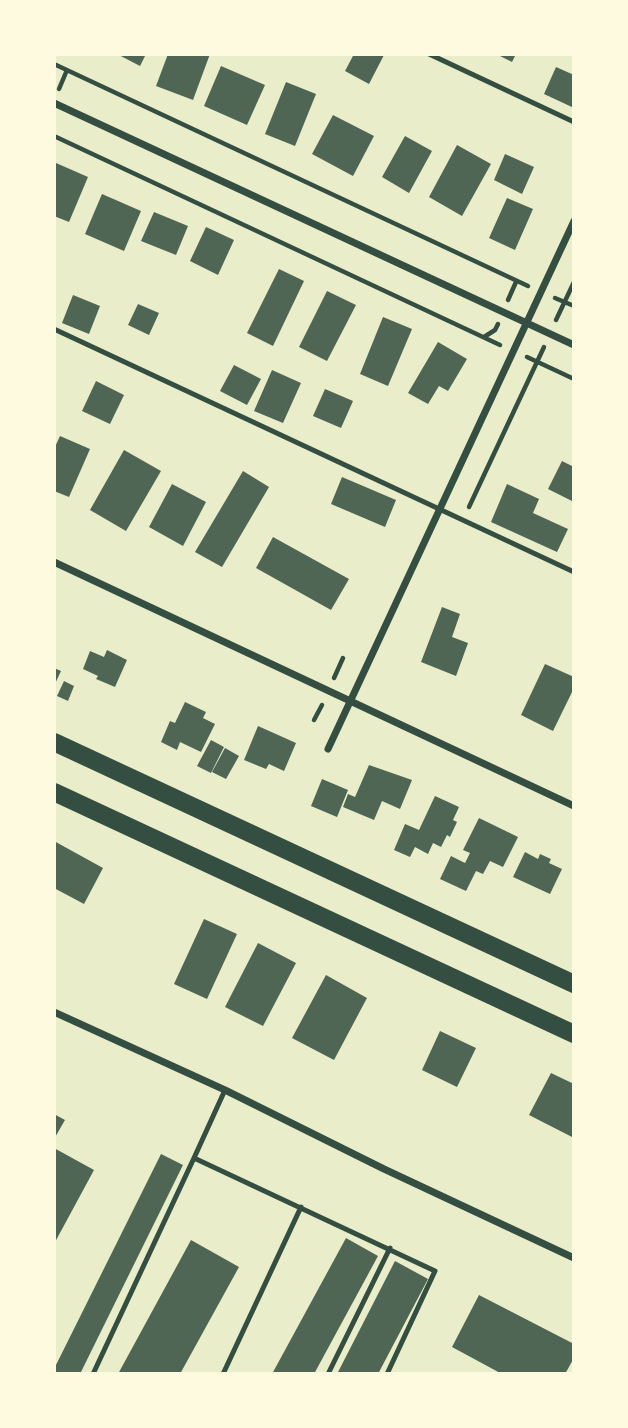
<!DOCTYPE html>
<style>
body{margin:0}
#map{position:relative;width:628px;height:1428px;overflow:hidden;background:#e9edc9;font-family:Merriweather,serif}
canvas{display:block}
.frame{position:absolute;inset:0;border:56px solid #fefae0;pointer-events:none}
</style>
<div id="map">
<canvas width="628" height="1428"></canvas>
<div class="frame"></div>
</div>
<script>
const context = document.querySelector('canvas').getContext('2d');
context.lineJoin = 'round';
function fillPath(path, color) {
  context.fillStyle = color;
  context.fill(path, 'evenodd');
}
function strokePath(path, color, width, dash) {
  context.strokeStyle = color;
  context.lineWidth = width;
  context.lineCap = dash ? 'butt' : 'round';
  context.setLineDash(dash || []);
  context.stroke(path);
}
fillPath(new Path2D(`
 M117,54h29l-6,12z
 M168,54h42l-17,46 -37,-14z
 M354,54l30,1 -15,29 -24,-13z
 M496,54h20l-4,8z
 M221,66l44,19 -18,40 -43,-19z
 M556,67l18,8v33l-30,-14z
 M286,82l30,12 -21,52 -30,-12z
 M333,115l41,21 -21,40 -41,-22z
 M405,136l27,15 -23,42 -27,-16z
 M457,145l34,19 -29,52 -33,-19z
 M505,154l29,13 -12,27 -28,-14z
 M56,163l32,14 -19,45 -15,-6z
 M102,194l39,17 -17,40 -39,-17z
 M507,198l26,11 -18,41 -26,-12z
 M154,212l34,14 -12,29 -35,-14z
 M206,227l28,13 -16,35 -28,-14z
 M279,269l25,12 -31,65 -26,-13z
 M327,291l29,14 -29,56 -28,-14z
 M73,295l27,11 -11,28 -27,-11z
 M138,304l21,9 -10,22 -21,-10z
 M383,317l29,12 -24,57 -28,-12z
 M438,342l29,17 -19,32 -9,-5 -11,18 -20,-11z
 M234,365l27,14 -14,26 -27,-14z
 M272,370l29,13 -18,40 -29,-12z
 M96,381l28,14 -14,29 -28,-13z
 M325,389l28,12 -12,27 -28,-12z
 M60,436l30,13 -21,48 -15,-6v-42z
 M124,450l37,21 -35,60 -36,-21z
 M562,461l12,6v35l-26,-13z
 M243,471l26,16 -47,80 -27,-15z
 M342,477l54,23 -11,27 -54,-23z
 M172,484l34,18 -23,44 -34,-19z
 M507,484l32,15 -6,14 35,16 -11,23 -66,-30z
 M273,537l76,42 -18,31 -75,-42z
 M442,607l18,7 -8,23 16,6 -12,33 -35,-14z
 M107,650l20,10 -12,27 -19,-8 2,-3 -15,-7 7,-18 14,6z
 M545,664l29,13v11l-21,43 -32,-16z
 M54,668l7,3 -7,15z
 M64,681l10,5 -6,15 -11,-5z
 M185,702l21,10 -3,6 12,6 -14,28 -21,-10 -3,8 -16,-8 9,-21 5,2z
 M258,726l38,17 -12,28 -15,-7 -3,5 -22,-9z
 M211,740l13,7 -13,26 -14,-7z
 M225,748l14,8 -13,23 -14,-7z
 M369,765l43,15 -12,29 -18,-8 -8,19 -31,-13 5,-13 7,3z
 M322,779l26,11 -11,27 -26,-11z
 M435,796l24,11 -6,13 4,2 -7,15 -3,-2 -6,12 -8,-4 -5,11 -13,-7 -5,10 -16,-7 11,-26 14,6z
 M479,818l39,19 -15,30 -13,-6 -7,13 -7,-3 -10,20 -26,-12 11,-23 14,7 5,-10 -7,-3z
 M54,841l49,27 -19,36 -30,-16z
 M525,852l13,7 2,-5 11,5 -2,4 13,6 -12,25 -37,-17z
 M204,919l33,15 -30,65 -33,-15z
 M258,943l38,20 -33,63 -38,-19z
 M326,975l41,23 -33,62 -42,-22z
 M440,1031l36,17 -19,39 -35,-17z
 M551,1073l23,11v54l-45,-23z
 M54,1114l11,6 -11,19z
 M54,1148l40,22 -40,74z
 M161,1154l22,11 -103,209h-26v-5z
 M346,1238l32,18 -64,118h-42z
 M191,1240l48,27 -59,107h-62z
 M395,1261l33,18 -50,95h-41z
 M479,1295l95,49v14l-9,16h-63l-50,-27z`), '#4f6655');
strokePath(new Path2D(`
 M54,64l474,222
 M59,89l8,-19
 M54,136l446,209
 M555,298l19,8
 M508,300l8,-18
 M556,320l18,-38
 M484,337l11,-7 3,-6
 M527,357l47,22
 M469,507l75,-160
 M334,678l9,-20
 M314,720l8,-15`), '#344e41', 4.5);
strokePath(new Path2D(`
 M429,54l145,68
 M54,329l520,243
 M225,1090l-31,68 241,113 -48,103
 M93,1374l101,-216
 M223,1374l78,-167
 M328,1374l62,-126`), '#344e41', 5);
strokePath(new Path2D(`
 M54,103l520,242
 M54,562l520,244
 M328,749l246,-528
 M54,1012l171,78 159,79 190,89`), '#344e41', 7);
strokePath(new Path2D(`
 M54,742l520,242
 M54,792l520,242`), '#344e41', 18);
</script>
